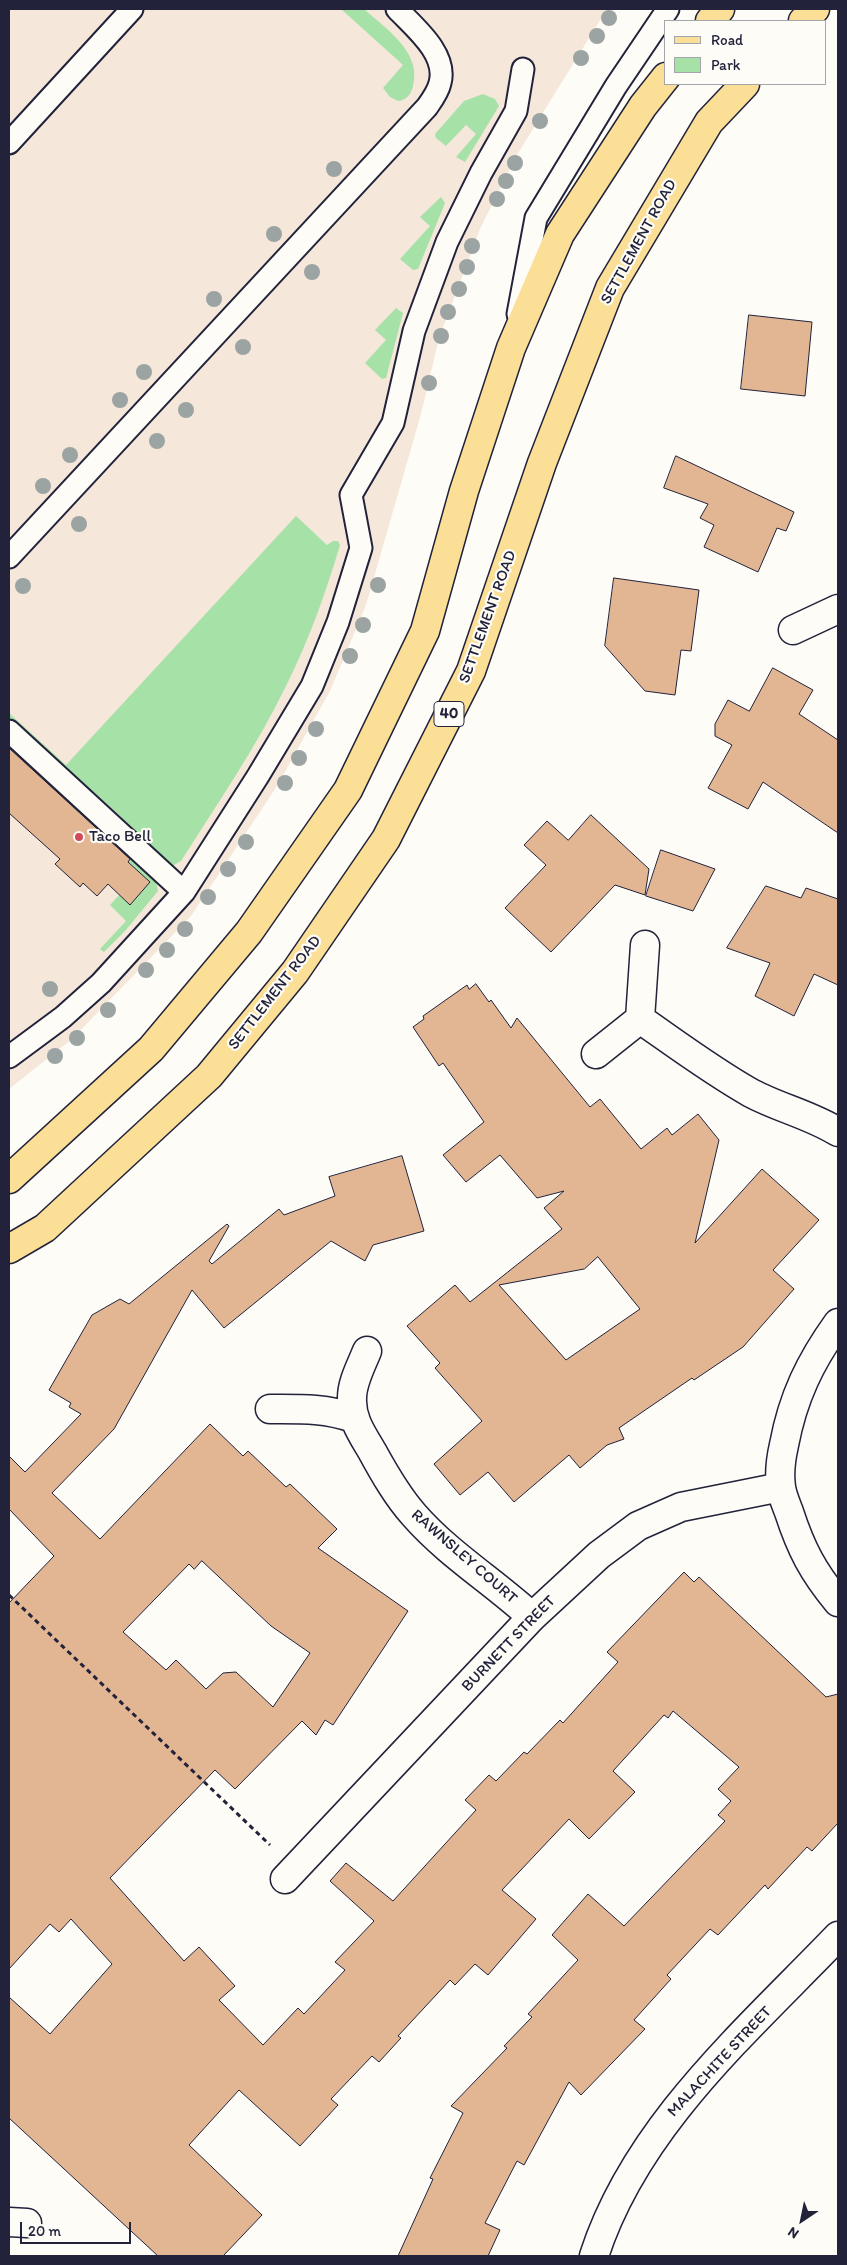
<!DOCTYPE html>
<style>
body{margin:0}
#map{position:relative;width:847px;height:2265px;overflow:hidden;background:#fdfcf7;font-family:Itim,sans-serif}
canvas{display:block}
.frame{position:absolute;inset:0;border:10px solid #22223b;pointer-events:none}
.legend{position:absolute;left:664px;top:20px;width:162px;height:65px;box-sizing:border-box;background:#fdfcf7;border:1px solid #a5a5ac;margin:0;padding:6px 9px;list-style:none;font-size:15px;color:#22223b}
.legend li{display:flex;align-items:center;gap:10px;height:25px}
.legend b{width:25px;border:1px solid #a5a5ac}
.north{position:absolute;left:777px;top:2195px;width:50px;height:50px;-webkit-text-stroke:4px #fdfcf7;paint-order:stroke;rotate:214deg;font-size:14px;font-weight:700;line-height:20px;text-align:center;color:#22223b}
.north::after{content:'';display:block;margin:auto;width:18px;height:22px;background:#22223b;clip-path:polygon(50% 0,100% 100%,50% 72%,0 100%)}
.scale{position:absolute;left:20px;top:2222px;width:111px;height:22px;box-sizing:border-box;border:2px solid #22223b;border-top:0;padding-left:6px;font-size:15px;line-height:18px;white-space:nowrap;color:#22223b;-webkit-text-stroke:4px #fdfcf7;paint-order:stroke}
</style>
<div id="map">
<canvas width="847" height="2265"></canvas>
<div class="frame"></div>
<ul class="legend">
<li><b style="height:6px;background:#fbdf96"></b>Road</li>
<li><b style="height:14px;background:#a6e2a8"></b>Park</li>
</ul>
<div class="north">N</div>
<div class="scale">20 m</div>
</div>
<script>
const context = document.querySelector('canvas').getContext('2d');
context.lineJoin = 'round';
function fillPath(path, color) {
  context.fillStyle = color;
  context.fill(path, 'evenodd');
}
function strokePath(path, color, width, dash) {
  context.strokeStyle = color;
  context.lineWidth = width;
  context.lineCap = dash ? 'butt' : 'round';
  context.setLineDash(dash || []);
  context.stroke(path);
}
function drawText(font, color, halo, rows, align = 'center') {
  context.font = font + ' Itim,sans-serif';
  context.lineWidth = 4.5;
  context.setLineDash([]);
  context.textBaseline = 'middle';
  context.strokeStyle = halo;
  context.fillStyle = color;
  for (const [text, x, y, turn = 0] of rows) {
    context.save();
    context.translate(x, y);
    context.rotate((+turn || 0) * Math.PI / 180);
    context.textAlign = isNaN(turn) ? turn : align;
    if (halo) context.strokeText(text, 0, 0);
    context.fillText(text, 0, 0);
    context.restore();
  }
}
fillPath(new Path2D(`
 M9,9h598l-92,149 -35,71 -41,109 -18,76 -55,191 -36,86 -53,95 -86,130 -119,123 -63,50z`), '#f5e7d9');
fillPath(new Path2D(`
 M341,9h23c22,20 58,43 49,77 -2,9 -7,14 -15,15l-8,-4 -7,-9 20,-23z
 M483,94l12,5 4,7 -34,56 -9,-5 20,-23 -10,-9 -20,21 -10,-8 -1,-4 29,-33z
 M441,197l4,6 -27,66 -5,1 -13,-11 30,-33 -10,-9z
 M396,308l7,5 -17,65 -4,1 -17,-16 21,-23 -11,-10z
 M296,516l31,29 6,-4h5l2,4c-14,47 -31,95 -53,139 -30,62 -69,119 -106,177l-7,4 -7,-1 -37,-34 2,-3 -37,-34 -3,2 -83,-76v-6l57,52z
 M131,858l25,23 2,10 -33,40 -21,21 -4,-3 26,-28 -16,-16 9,-10 11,9 20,-22 -22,-20z`), '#a6e2a8');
const building = new Path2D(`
 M749,315l63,7 -7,74 -64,-7z
 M676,456l118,56 -8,19 -9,-3 -19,44 -54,-25 10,-22 -14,-7 8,-14 -44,-16z
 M614,578l85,12 -8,61 -10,-1 -6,45 -30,-4 -40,-45z
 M773,668l40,22 -14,24 39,26v93l-75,-51 -15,27 -40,-21 24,-43 -17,-9v-12l13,-24 21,11z
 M9,748l121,111 -2,3 22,20 -20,23 -22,-21 -11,12 -14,-13 -3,4 -25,-23 5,-5 -51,-46z
 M591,815l58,54 -4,26 -30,-10 -64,67 -46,-44 41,-43 -22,-20 23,-24 21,19z
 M661,850l54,19 -22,42 -47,-15z
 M766,886l35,12 5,-10 32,11v86l-24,-11 -20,42 -39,-20 15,-33 -43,-15z
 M476,984l13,18 2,-2 20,28 6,-10 73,89 10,-8 41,50 26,-21 5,7 26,-21 21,26 -24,103 67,-74 57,51 -46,50 21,19 -51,58 -49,33 -2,-2 -73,50 5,11 -17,6 -27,23 -11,-13 -55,47 -26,-30 -28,23 -26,-31 48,-43 -47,-53 5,-5 -33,-37 48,-41 15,17 92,-73 -18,-21 20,-17 -27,7 -37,-43 -34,27 -23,-27 41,-33 -41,-59 -4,3 -26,-39 11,-8 -1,-3 44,-31 2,4zM598,1257l42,52 -74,51 -67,-75 85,-16z
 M402,1156l22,75 -51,14 -8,16 -34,-20 -107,87 -32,-38 -78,139 -62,64 48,46 110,-115 33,32 5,-5 38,36 4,-3 47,45 -19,19 90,63 -75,114 -8,-5 -9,15 -14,-14 -67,68 -20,-19 -105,108 74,83 15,-14 36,39 -16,14 44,45 35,-37 6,6 41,-44 -10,-8 39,-41 -44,-40 16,-18 47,38 83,-91 -11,-10 24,-25 7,6 28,-29 3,2 33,-34 3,3 55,-61 -11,-10 77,-80 10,10 5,-5 127,120 12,-3v129l-26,28 -5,-4 -39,42 -3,-4 -47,50 -8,-6 -43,46 4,4 -37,41 11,9 -64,66 -12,-13 -45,83 -7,-4 -32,62 15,7 -12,26h-90l35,-77 -3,-1 33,-65 -12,-7 56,-58 -3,-2 28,-29 -4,-3 50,-54 -26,-25 36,-41 36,32 101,-105 -7,-6 13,-14 -13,-12 21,-22 -66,-56 -5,7 -4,-3 -51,56 22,21 -46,47 -20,-20 -67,71 34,29 -48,56 -13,-11 -20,21 -5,-5 -52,56 3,2 -22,24 -7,-6 -41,43 7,6 -38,41 -61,-56 -50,55 73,70 -39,41h-65l-149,-138v-121l41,37 62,-70 -41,-45 -12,13 -9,-8 -41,45v-366l45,-47 -45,-47v-53l16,16 56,-58 -12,-7 2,-4 -22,-13 43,-75 28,-16 9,5 98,-80 2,2 -20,35 3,3 67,-55 5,6 51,-19 -6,-19zM202,1561l69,65 39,27 -37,54 -37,-35 -13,1 -17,16 -30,-29 -10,10 -43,-38 66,-68 5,5z`);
fillPath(building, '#e2b693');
strokePath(building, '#22223b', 1);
const service = new Path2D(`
 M9,143l123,-134
 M518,314l18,-96 80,-132 52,-77
 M9,557l418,-450c5,-7 11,-15 13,-24 8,-29 -26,-56 -43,-74
 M9,731l175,161
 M9,1057l54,-40 38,-34 83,-91 74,-116 54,-90 26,-64 23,-74 -10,-53 42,-72 21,-92 33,-89 34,-69 35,-62 7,-42`);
const minor = new Path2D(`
 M793,630l45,-21
 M640,1019c36,25 72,52 111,74 28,15 60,22 87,39
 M596,1054l44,-35 5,-74
 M838,1323c-28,39 -45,74 -54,122 -3,13 -5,28 -3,42 1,8 5,17 8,25 12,37 24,60 49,90
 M367,1351c-6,15 -15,31 -15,47 -1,21 10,36 20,53 12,22 25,45 42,64 34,39 80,67 118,102
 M270,1409c29,0 56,-1 83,9
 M285,1879l247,-262 67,-62 39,-29 43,-19 100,-20
 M9,2222l18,1
 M594,2256c42,-130 152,-224 244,-320`);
const primary = new Path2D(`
 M710,21l10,-12
 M803,21l12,-12
 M9,1179l142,-130 98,-117 99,-142 77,-159 39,-140 47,-143 49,-114 83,-128 23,-29
 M9,1249l36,-21 164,-152 86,-104 91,-133 85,-168 71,-208 68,-175 99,-166 36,-38`);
strokePath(service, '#22223b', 25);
strokePath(minor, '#22223b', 31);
strokePath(primary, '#22223b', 31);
strokePath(new Path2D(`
 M9,1595l261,250`), '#22223b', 3, [5, 4]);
strokePath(service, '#fdfcf7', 21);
strokePath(minor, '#fdfcf7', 28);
strokePath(primary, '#fbdf96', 28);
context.fillStyle = '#9ba4a2';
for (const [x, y] of [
 [609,18],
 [597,36],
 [581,58],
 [540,121],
 [515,163],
 [334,169],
 [506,181],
 [497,199],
 [274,234],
 [472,246],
 [467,267],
 [312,272],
 [459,289],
 [214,299],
 [448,312],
 [441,336],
 [243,347],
 [144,372],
 [429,383],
 [120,400],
 [186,410],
 [157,441],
 [70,455],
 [43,486],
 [79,524],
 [378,585],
 [23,586],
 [363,625],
 [350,656],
 [316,729],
 [299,758],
 [285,783],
 [246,842],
 [228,869],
 [208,897],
 [185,929],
 [167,950],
 [146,970],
 [50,989],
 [108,1010],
 [77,1038],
 [55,1056]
]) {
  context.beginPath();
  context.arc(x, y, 8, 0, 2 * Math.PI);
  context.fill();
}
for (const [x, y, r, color] of [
 [79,837,5,"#d1495b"]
]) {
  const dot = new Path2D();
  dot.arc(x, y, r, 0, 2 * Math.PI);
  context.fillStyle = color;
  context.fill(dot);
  strokePath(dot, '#fdfcf7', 2);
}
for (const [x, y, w] of [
 [449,714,30]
]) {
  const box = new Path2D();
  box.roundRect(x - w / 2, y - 12.5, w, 25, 4);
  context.fillStyle = '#fdfcf7';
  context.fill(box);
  strokePath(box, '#22223b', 1);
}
drawText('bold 15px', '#22223b', null, [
 ["40",449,714]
]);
drawText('16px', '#22223b', '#fdfcf7', [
 ["SETTLEMENT ROAD",639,242,-61],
 ["SETTLEMENT ROAD",488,617,-70],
 ["SETTLEMENT ROAD",275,993,-52],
 ["RAWNSLEY COURT",464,1557,41],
 ["BURNETT STREET",509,1644,-46],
 ["MALACHITE STREET",720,2062,-47]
]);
drawText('16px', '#22223b', '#fdfcf7', [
 ["Taco Bell",89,837]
], 'left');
</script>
